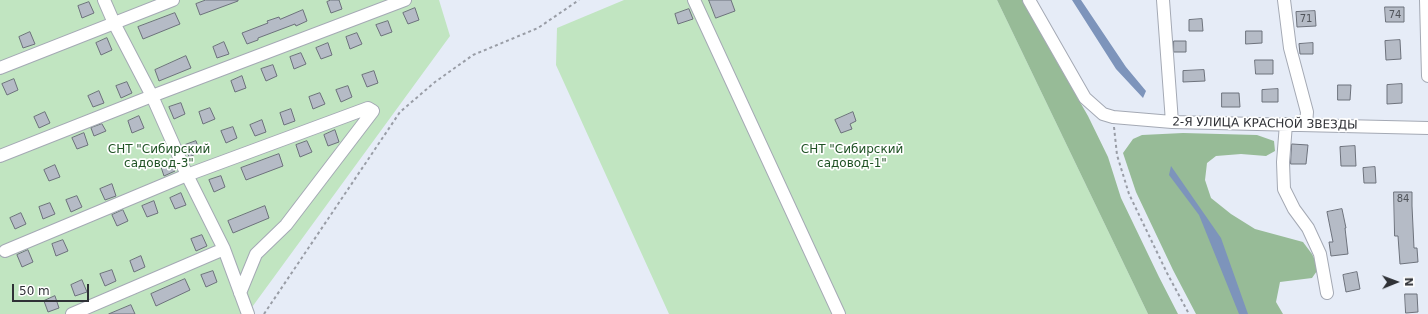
<!DOCTYPE html>
<meta charset="utf-8">
<style>
body{margin:0}
#map{position:relative;width:1428px;height:314px;overflow:hidden;background:#e6ecf7;font-family:"DejaVu Sans",sans-serif}
canvas{display:block}
.north{position:absolute;left:1376px;top:262px;width:40px;height:40px;-webkit-text-stroke:3px #fff;paint-order:stroke;rotate:89deg;font-size:11px;font-weight:700;line-height:16px;text-align:center;color:#2f3136}
.north::after{content:'';display:block;margin:auto;width:14px;height:18px;background:#2f3136;clip-path:polygon(50% 0,100% 100%,50% 72%,0 100%)}
.scale{position:absolute;left:12px;top:284px;width:77px;height:18px;box-sizing:border-box;border:2px solid #2f3136;border-top:0;padding-left:5px;font-size:12px;line-height:14px;white-space:nowrap;color:#2f3136;-webkit-text-stroke:3px #fff;paint-order:stroke}
</style>
<div id="map">
<canvas width="1428" height="314"></canvas>
<div class="north">N</div>
<div class="scale">50 m</div>
</div>
<script>
const context = document.querySelector('canvas').getContext('2d');
context.lineJoin = 'round';
function fillPath(path, color) {
  context.fillStyle = color;
  context.fill(path, 'evenodd');
}
function strokePath(path, color, width, dash) {
  context.strokeStyle = color;
  context.lineWidth = width;
  context.lineCap = dash ? 'butt' : 'round';
  context.setLineDash(dash || []);
  context.stroke(path);
}
function drawText(font, color, halo, rows, align = 'center') {
  context.font = font + ' "DejaVu Sans",sans-serif';
  context.lineWidth = 3.5;
  context.setLineDash([]);
  context.textBaseline = 'middle';
  context.strokeStyle = halo;
  context.fillStyle = color;
  for (const [text, x, y, turn = 0] of rows) {
    context.save();
    context.translate(x, y);
    context.rotate((+turn || 0) * Math.PI / 180);
    context.textAlign = isNaN(turn) ? turn : align;
    if (halo) context.strokeText(text, 0, 0);
    context.fillText(text, 0, 0);
    context.restore();
  }
}
fillPath(new Path2D(`
 M0,0h439l11,36 -203,278h-247z
 M624,0h373l151,314h-479l-113,-249 1,-37z`), '#c1e5c1');
fillPath(new Path2D(`
 M997,0h28l24,48 39,68 20,41 13,41 38,79 19,37h-30z
 M1183,133l74,2 17,6 1,10 -9,5 -25,-2 -25,2 -9,7 -2,17 6,18 20,16 24,15 48,13 9,12 7,14 -7,10 -32,4 -4,20 7,12h-87l-23,-44 -37,-78 -13,-39 10,-14 9,-4z`), '#97bb97');
fillPath(new Path2D(`
 M1072,0h9l45,67 20,24 -3,7 -27,-29z
 M1171,166l50,72 27,76h-9l-40,-99 -30,-40z`), '#7d94bb');
const building = new Path2D(`
 M206,0h32v1l-38,14 -4,-11z
 M331,0h8l3,9 -11,4 -4,-11z
 M709,0h22l4,11 -19,7z
 M89,2l5,11 -12,5 -4,-12z
 M1385,7h19v15h-18z
 M415,8l4,12 -11,4 -5,-11z
 M689,9l4,10 -15,5 -3,-10z
 M303,10l4,11 -11,5 -1,-2 -37,14v2l-11,4 -5,-11 26,-10 -1,-2 12,-4 1,2z
 M1315,11l1,15 -19,1 -1,-15z
 M175,13l5,11 -37,15 -5,-12z
 M1202,19l1,12h-14v-11z
 M388,21l4,11 -11,4 -5,-11z
 M1246,31h16v12l-16,1z
 M30,32l5,12 -12,4 -4,-11z
 M357,33l5,11 -12,5 -4,-12z
 M107,38l5,12 -11,5 -5,-12z
 M1400,40l1,19 -15,1 -1,-19z
 M1174,41h12v11h-12z
 M224,42l5,12 -12,4 -4,-11z
 M328,43l4,12 -11,4 -5,-11z
 M1313,43v11h-13l-1,-10z
 M301,53l5,11 -12,5 -4,-12z
 M186,56l5,12 -32,13 -4,-11z
 M1255,60h18v14h-17z
 M273,65l4,11 -11,5 -5,-12z
 M1204,70l1,11 -22,1v-11z
 M374,71l4,12 -11,4 -5,-12z
 M242,76l4,12 -11,4 -4,-11z
 M14,79l4,11 -11,5 -5,-11z
 M127,82l5,11 -11,5 -5,-12z
 M1402,84v19l-15,1v-19z
 M1338,85h13l-1,15h-12z
 M348,86l4,11 -11,5 -5,-12z
 M1278,89v13h-16v-12z
 M99,91l5,12 -11,4 -5,-11z
 M320,93l5,11 -12,5 -4,-12z
 M1222,93h17l1,14h-18z
 M181,103l4,11 -11,5 -5,-12z
 M210,108l5,11 -12,5 -4,-12z
 M291,109l4,12 -11,4 -4,-12z
 M45,112l5,11 -11,5 -5,-11z
 M853,112l3,9 -6,3 2,5 -11,4 -6,-13z
 M139,116l5,12 -12,5 -4,-12z
 M262,120l4,12 -11,4 -5,-11z
 M102,124l4,7 -12,5 -3,-8z
 M233,127l4,11 -11,5 -5,-12z
 M335,130l4,12 -11,4 -4,-11z
 M84,133l4,12 -11,4 -5,-11z
 M196,141l4,11 -11,5 -4,-12z
 M307,141l5,11 -12,5 -4,-12z
 M1292,144l16,1 -2,19h-15z
 M1355,146l1,20h-15l-1,-19z
 M279,154l4,12 -37,14 -5,-12z
 M171,160l4,11 -11,5 -4,-12z
 M55,165l5,12 -11,4 -5,-11z
 M1375,167l1,16h-12l-1,-15z
 M221,176l4,11 -11,5 -5,-12z
 M112,184l4,12 -11,4 -5,-11z
 M1394,192h18v14l2,42h3l1,14 -18,2 -2,-28h-3z
 M181,193l5,12 -11,4 -5,-11z
 M77,196l5,11 -11,5 -5,-12z
 M154,201l4,12 -11,4 -5,-11z
 M50,203l5,11 -12,5 -4,-12z
 M265,206l4,12 -36,15 -5,-12z
 M1342,209l4,19h-1l3,26 -17,2 -2,-14h4l-6,-30z
 M123,210l5,11 -11,5 -5,-11z
 M21,213l5,11 -11,5 -5,-11z
 M202,235l5,11 -11,5 -5,-12z
 M63,240l5,11 -12,5 -4,-12z
 M28,250l5,12 -11,5 -5,-12z
 M141,256l4,11 -11,5 -4,-11z
 M112,270l4,11 -11,5 -5,-12z
 M213,271l4,11 -11,5 -5,-12z
 M1357,272l3,17 -14,3 -3,-17z
 M185,279l5,11 -34,16 -5,-12z
 M82,280l5,12 -12,4 -4,-11z
 M1405,294h12l1,18 -12,1z
 M55,296l4,12 -11,4 -4,-11z
 M131,305l4,9h-26z`);
fillPath(building, '#b5bbc6');
strokePath(building, '#6d727c', 1);
const minor = new Path2D(`
 M104,0l10,23 38,73 35,79 37,74 24,65
 M694,0l145,314
 M1029,0l56,98 18,16 10,3 59,5 256,6
 M1163,0l9,122
 M1284,0l6,48 17,64 -1,12
 M1426,0l2,76
 M0,68l173,-68
 M1286,124l-3,38 1,27 10,20 14,19 12,26 7,39
 M0,156l152,-60 253,-96
 M5,251l182,-76 181,-67 5,3 -87,114 -30,29 -16,39
 M72,314l152,-65`);
strokePath(minor, '#a4a9b4', 14);
strokePath(new Path2D(`
 M1114,127l3,28 12,39 38,79 22,41
 M264,314l136,-202 35,-30 38,-27 65,-27 41,-28`), '#999da6', 2, [3, 3]);
strokePath(minor, '#fff', 12);
drawText('10px', '#50545a', null, [
 ["74",1395,15],
 ["71",1306,19],
 ["84",1403,199]
]);
drawText('12px', '#2f3136', '#fff', [
 ["2-Я УЛИЦА КРАСНОЙ ЗВЕЗДЫ",1265,124,1]
]);
drawText('12px', '#1f5224', '#fff', [
 ["СНТ \"Сибирский",159,150],
 ["садовод-3\"",159,164],
 ["СНТ \"Сибирский",852,150],
 ["садовод-1\"",852,164]
]);
</script>
